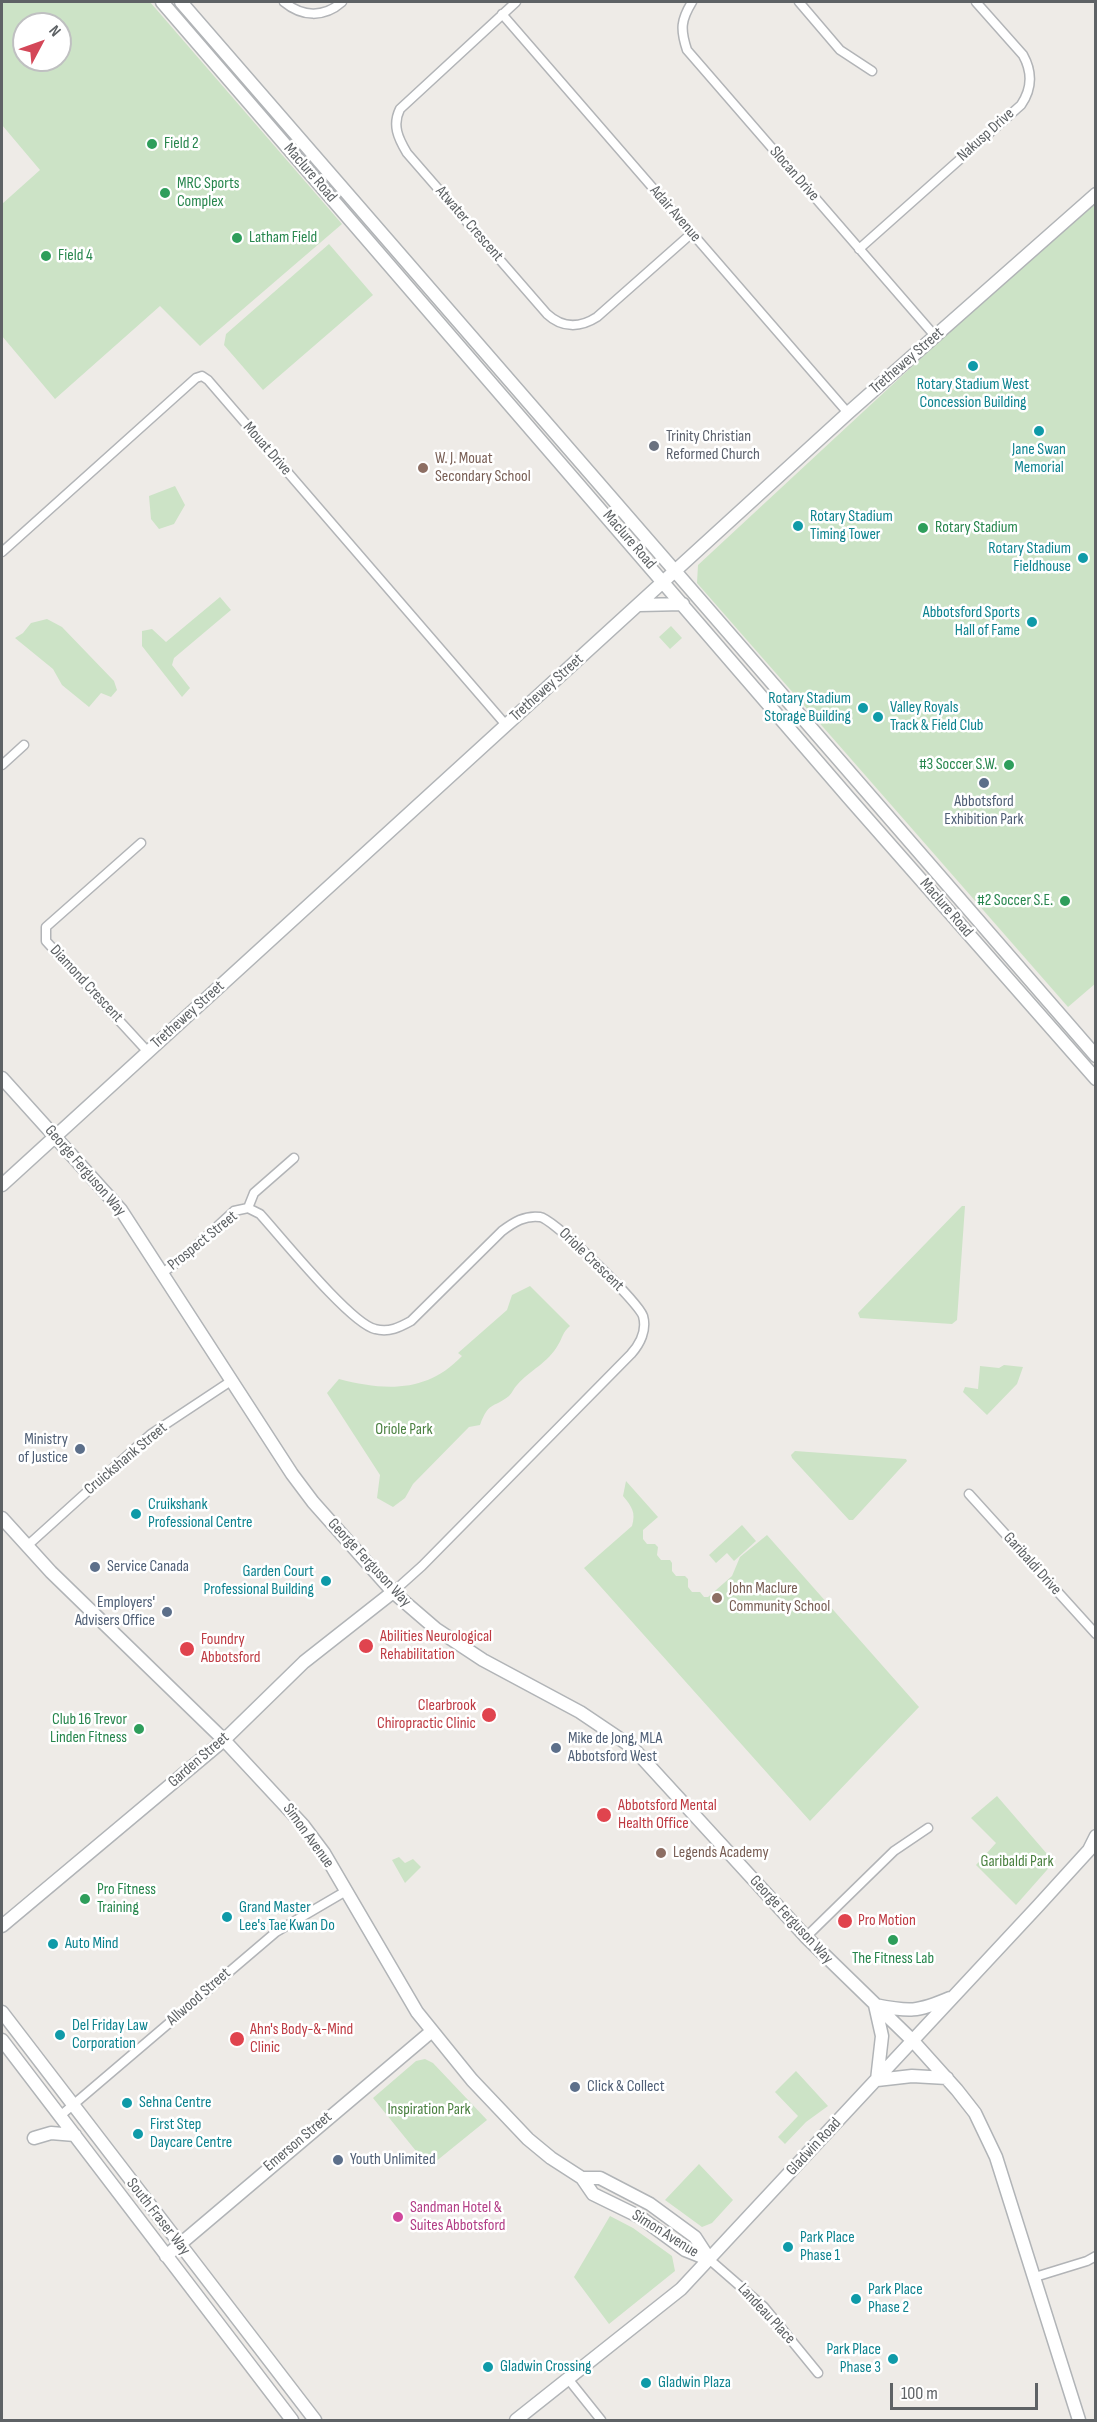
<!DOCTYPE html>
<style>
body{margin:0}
#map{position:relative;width:1097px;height:2422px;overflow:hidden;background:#eeebe7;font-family:"Sofia Sans Condensed",sans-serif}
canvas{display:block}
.frame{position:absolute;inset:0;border:3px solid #5e6265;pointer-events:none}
.north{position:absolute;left:12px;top:12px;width:60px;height:60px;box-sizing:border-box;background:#fff;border:2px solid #bfc0c1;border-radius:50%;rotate:49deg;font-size:16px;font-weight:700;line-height:24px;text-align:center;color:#5e6265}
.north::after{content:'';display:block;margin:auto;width:21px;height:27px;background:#d44758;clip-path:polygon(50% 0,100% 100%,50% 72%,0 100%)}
.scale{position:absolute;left:890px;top:2383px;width:148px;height:27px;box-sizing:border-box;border:3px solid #5e6265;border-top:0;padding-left:8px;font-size:18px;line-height:21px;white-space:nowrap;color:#5e6265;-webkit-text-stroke:4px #fff;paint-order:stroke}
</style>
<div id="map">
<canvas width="1097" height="2422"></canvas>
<div class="frame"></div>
<div class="north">N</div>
<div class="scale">100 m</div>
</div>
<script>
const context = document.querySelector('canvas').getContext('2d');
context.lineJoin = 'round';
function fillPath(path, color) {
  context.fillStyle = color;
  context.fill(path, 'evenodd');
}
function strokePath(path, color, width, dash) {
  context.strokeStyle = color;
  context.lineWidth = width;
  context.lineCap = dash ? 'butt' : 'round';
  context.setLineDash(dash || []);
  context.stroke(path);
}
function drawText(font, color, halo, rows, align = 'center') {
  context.font = font + ' "Sofia Sans Condensed",sans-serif';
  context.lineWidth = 5;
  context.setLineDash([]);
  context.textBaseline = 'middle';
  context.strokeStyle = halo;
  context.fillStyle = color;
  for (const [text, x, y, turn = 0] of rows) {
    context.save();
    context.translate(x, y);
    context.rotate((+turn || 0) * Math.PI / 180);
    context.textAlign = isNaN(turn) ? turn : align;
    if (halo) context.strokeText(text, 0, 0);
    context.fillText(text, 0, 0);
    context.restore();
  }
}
fillPath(new Path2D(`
 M2,2h148l192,222 -142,122 -40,-40 -105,93 -53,-63v-132l38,-34 -38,-45zM24,24h36v36h-36z
 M1095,204l1,779 -28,24 -371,-424 1,-18 249,-231z
 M329,244l44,51 -110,95 -39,-45 2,-11z
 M175,486l10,19 -11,19 -15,5 -8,-10 -2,-23z
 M220,597l11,13 -57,48 -2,7 18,23 -8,9 -40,-51v-15l10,-2 14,13z
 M47,619l15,8 52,54 3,9 -6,7 -10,-4 -12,14 -27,-22 -9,-16 -38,-31 8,-5 8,-10z
 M671,626l11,12 -12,11 -11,-12z
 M962,1206h3l-8,114 -5,4 -92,-6 -2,-5z
 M530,1286l40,40c-8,7 -7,11 -12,19 -10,18 -28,25 -41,40 -3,3 -5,8 -8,11 -17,13 -20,5 -29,29l-11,2 -56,57 -8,14 -12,9 -16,-9 3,-23 -53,-82 12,-14c46,12 88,14 123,-23l-4,-3 49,-43 5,-15z
 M1004,1365l19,2 -6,17 -30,31 -24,-23 2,-5 13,2 2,-23 19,2z
 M795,1451l111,8 1,2 -54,59h-4l-57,-62 -1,-3z
 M626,1481l32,36 -15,13v9l4,5h8l3,3 -1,8 4,5h9l2,3v8l4,5h9l3,3v8l4,5h8l4,5h4l24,-21 8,-19 27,-22 152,172 -109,114 -226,-253 48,-42c4,-14 0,-19 -9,-30z
 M742,1525l14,16 -22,20 -7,-8 -11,10 -7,-8z
 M997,1796l57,66 -38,43 -40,-40 20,-22 -25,-25z
 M399,1857l6,6 8,-4 8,8 -16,16 -13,-23z
 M425,2059l8,4 54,57 -58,47 -56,-69 43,-37z
 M796,2071l32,35 -22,16 -21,22 -7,-7 20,-21 -23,-24z
 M699,2164l34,36 -21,23 -10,4 -37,-27z
 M610,2216l23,12 39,28 3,15 -66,53 -35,-47z`), '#cce3c6');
const street = new Path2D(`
 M284,2c18,15 40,16 58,0
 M516,2l-116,107c-8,16 -2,29 7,44l140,161c15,14 33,14 50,3l95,-84
 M692,2c-11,18 -12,27 -5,48l248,286
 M799,2l41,48 32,21
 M502,14l346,399
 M859,249l162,-144c11,-16 12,-32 2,-50l-47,-53
 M2,552l194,-174 6,-2 6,4 298,345
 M2,765l22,-20
 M141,843l-95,84v14l102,111
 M248,1208l12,6c21,23 90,109 115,115 14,4 25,-2 36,-8l91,-90c12,-9 23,-16 38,-14 14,2 98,85 103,99 4,14 -3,28 -12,38l-209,212 -29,26
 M161,1274l23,-17 50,-46 14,-3 6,-15 40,-35
 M969,1494l127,140
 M27,1546l124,-112 80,-53
 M806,1937l88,-86 34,-23
 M60,2116l216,-184 70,-41
 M710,2260l54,47 54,66
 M1035,2277l52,-16 9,-5
 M569,2380l32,40`);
const secondary = new Path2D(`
 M162,2l687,796 247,281
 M181,2l915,1054
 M639,605l44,-1
 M2,1078l119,132 171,264 21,28 80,90 43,37 47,31 97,52 52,35 174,190 107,104 44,49 18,23 21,44 83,263
 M2,1185l846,-772 248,-219
 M2,1518l49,54 173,168 79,85 21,28 93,159 55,68 56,59 23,19 31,20 11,16 47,23 45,33 25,10
 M2,1926l222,-186 80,-78 89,-70
 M875,2005c35,7 42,7 75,-7
 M875,2005l7,31 -5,44
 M2,2012l313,408
 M2,2040l290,380
 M877,2080l35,-4 35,2
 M34,2138l17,-5 24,2
 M582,2178h18l50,26 45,33 15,23
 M166,2256l266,-225
 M516,2420l165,-131 357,-383 51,-56 7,-14`);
strokePath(street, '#b2b4b7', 11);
strokePath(secondary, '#b1b4b7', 15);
strokePath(street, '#fff', 8);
strokePath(secondary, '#fff', 12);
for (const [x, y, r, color] of [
 [152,144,6,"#2e9e5b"],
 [165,193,6,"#2e9e5b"],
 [237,238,6,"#2e9e5b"],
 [46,256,6,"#2e9e5b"],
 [973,366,6,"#0f9aa8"],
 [1039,431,6,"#0f9aa8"],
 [654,446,6,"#6b7280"],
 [423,468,6,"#8d6e63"],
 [798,526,6,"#0f9aa8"],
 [923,528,6,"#2e9e5b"],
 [1083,558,6,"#0f9aa8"],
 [1032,622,6,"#0f9aa8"],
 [863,708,6,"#0f9aa8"],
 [878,717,6,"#0f9aa8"],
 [1009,765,6,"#2e9e5b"],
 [984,783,6,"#5c6f8a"],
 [1065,901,6,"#2e9e5b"],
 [80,1449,6,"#5c6f8a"],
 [136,1514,6,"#0f9aa8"],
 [95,1567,6,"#5c6f8a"],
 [326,1581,6,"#0f9aa8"],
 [717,1598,6,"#8d6e63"],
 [167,1612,6,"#5c6f8a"],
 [366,1646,8,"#e0444e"],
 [187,1649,8,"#e0444e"],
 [489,1715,8,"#e0444e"],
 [139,1729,6,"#2e9e5b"],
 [556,1748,6,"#5c6f8a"],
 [604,1815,8,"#e0444e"],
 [661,1853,6,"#8d6e63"],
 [85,1899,6,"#2e9e5b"],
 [227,1917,6,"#0f9aa8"],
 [845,1921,8,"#e0444e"],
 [893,1940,6,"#2e9e5b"],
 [53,1944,6,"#0f9aa8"],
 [60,2035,6,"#0f9aa8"],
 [237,2039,8,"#e0444e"],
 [575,2087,6,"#5c6f8a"],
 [127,2103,6,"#0f9aa8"],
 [138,2134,6,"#0f9aa8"],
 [338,2160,6,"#5c6f8a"],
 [398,2217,6,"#d1479c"],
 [788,2247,6,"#0f9aa8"],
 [856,2299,6,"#0f9aa8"],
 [893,2359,6,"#0f9aa8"],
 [488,2367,6,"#0f9aa8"],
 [646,2383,6,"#0f9aa8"]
]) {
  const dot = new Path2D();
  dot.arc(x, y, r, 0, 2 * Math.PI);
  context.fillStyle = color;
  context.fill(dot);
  strokePath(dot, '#fff', 2);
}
drawText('16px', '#5e6265', '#fff', [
 ["Nakusp Drive",986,135,-42],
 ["Maclure Road",310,173,49],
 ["Slocan Drive",794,174,49],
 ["Adair Avenue",675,214,49],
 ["Atwater Crescent",469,224,49],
 ["Trethewey Street",907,361,-41],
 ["Mouat Drive",267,449,49],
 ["Maclure Road",629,540,49],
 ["Trethewey Street",547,688,-42],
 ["Maclure Road",946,908,49],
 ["Diamond Crescent",86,984,47],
 ["Trethewey Street",188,1015,-42],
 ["George Ferguson Way",85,1171,49],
 ["Prospect Street",203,1241,-39],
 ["Oriole Crescent",591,1260,44],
 ["Cruickshank Street",126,1459,-40],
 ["George Ferguson Way",369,1563,47],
 ["Garibaldi Drive",1032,1564,48],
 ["Garden Street",199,1760,-41],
 ["Simon Avenue",308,1836,54],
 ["George Ferguson Way",791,1920,47],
 ["Allwood Street",199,1997,-41],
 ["Emerson Street",298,2142,-40],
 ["Gladwin Road",814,2147,-47],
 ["South Fraser Way",158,2217,52],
 ["Simon Avenue",665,2234,32],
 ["Landeau Place",766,2314,47]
]);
drawText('16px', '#27864d', '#fff', [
 ["Field 2",164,144],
 ["MRC Sports",177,184],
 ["Complex",177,202],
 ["Latham Field",249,238],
 ["Field 4",58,256],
 ["Rotary Stadium",935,528],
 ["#3 Soccer S.W.",997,765,"right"],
 ["#2 Soccer S.E.",1053,901,"right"],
 ["Club 16 Trevor",127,1720,"right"],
 ["Linden Fitness",127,1738,"right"],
 ["Pro Fitness",97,1890],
 ["Training",97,1908],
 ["The Fitness Lab",893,1959,"center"]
], 'left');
drawText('16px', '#0d838f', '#fff', [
 ["Rotary Stadium West",973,385,"center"],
 ["Concession Building",973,403,"center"],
 ["Jane Swan",1039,450,"center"],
 ["Memorial",1039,468,"center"],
 ["Rotary Stadium",810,517],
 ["Timing Tower",810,535],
 ["Rotary Stadium",1071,549,"right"],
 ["Fieldhouse",1071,567,"right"],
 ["Abbotsford Sports",1020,613,"right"],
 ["Hall of Fame",1020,631,"right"],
 ["Rotary Stadium",851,699,"right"],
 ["Storage Building",851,717,"right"],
 ["Valley Royals",890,708],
 ["Track & Field Club",890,726],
 ["Cruikshank",148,1505],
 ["Professional Centre",148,1523],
 ["Garden Court",314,1572,"right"],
 ["Professional Building",314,1590,"right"],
 ["Grand Master",239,1908],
 ["Lee's Tae Kwan Do",239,1926],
 ["Auto Mind",65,1944],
 ["Del Friday Law",72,2026],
 ["Corporation",72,2044],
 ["Sehna Centre",139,2103],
 ["First Step",150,2125],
 ["Daycare Centre",150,2143],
 ["Park Place",800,2238],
 ["Phase 1",800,2256],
 ["Park Place",868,2290],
 ["Phase 2",868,2308],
 ["Park Place",881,2350,"right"],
 ["Phase 3",881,2368,"right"],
 ["Gladwin Crossing",500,2367],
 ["Gladwin Plaza",658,2383]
], 'left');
drawText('16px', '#5b616d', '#fff', [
 ["Trinity Christian",666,437],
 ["Reformed Church",666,455]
], 'left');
drawText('16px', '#785e54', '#fff', [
 ["W. J. Mouat",435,459],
 ["Secondary School",435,477],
 ["John Maclure",729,1589],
 ["Community School",729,1607],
 ["Legends Academy",673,1853]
], 'left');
drawText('16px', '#4e5e75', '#fff', [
 ["Abbotsford",984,802,"center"],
 ["Exhibition Park",984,820,"center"],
 ["Ministry",68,1440,"right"],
 ["of Justice",68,1458,"right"],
 ["Service Canada",107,1567],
 ["Employers'",155,1603,"right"],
 ["Advisers Office",155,1621,"right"],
 ["Mike de Jong, MLA",568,1739],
 ["Abbotsford West",568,1757],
 ["Click & Collect",587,2087],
 ["Youth Unlimited",350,2160]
], 'left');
drawText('16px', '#4b8141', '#fff', [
 ["Oriole Park",404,1430],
 ["Garibaldi Park",1017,1862],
 ["Inspiration Park",429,2110]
]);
drawText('16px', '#be3a42', '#fff', [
 ["Abilities Neurological",380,1637],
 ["Rehabilitation",380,1655],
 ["Foundry",201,1640],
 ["Abbotsford",201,1658],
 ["Clearbrook",476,1706,"right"],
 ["Chiropractic Clinic",476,1724,"right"],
 ["Abbotsford Mental",618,1806],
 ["Health Office",618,1824],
 ["Pro Motion",858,1921],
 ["Ahn's Body-&-Mind",250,2030],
 ["Clinic",250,2048]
], 'left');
drawText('16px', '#b23c85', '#fff', [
 ["Sandman Hotel &",410,2208],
 ["Suites Abbotsford",410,2226]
], 'left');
</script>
